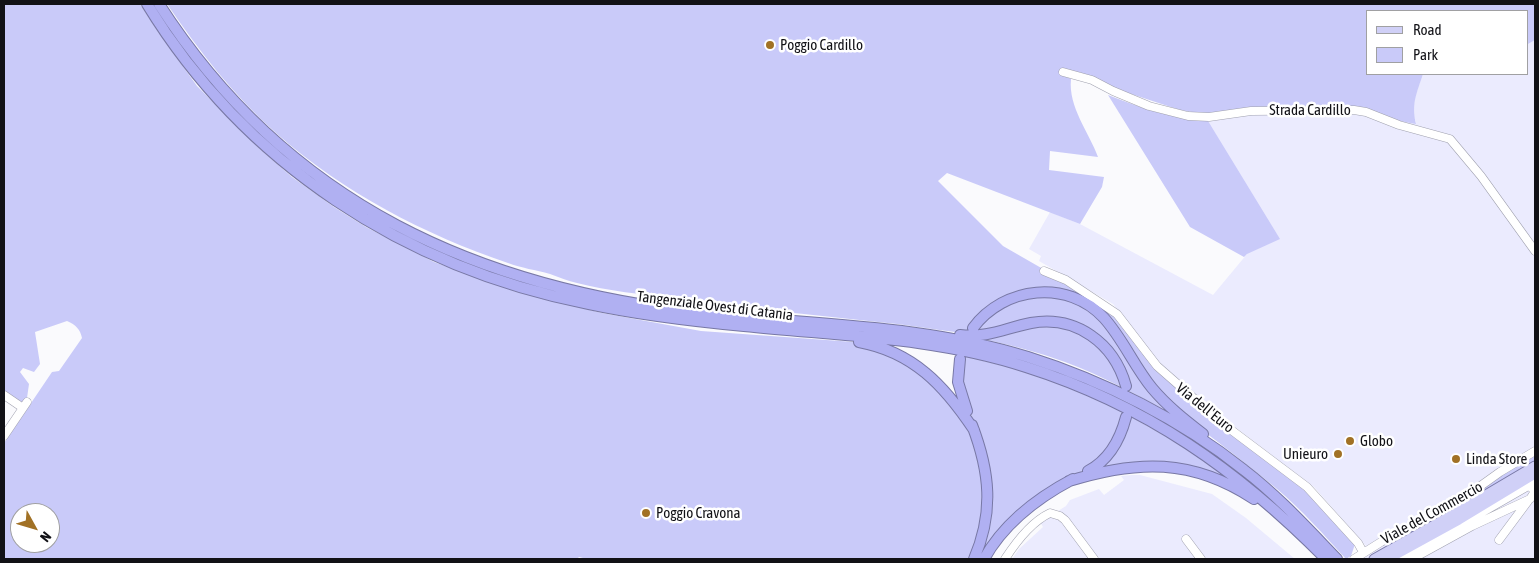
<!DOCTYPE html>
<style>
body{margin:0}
#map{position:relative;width:1539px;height:563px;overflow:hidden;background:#fafafd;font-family:"Asap Condensed",sans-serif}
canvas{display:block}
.frame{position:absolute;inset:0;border:5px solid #111116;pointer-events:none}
.legend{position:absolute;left:1366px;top:10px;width:162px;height:65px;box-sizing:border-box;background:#fff;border:1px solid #a0a0a2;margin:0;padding:6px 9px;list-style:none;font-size:15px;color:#111116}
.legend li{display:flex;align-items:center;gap:10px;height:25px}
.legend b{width:25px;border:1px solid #a0a0a2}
.north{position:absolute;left:10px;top:503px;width:50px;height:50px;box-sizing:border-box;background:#fff;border:1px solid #a0a0a2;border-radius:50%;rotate:129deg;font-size:14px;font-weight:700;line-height:20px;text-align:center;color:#111116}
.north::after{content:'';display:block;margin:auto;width:18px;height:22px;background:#a17125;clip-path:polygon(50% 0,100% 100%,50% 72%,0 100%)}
</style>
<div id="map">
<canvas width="1539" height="563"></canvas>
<div class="frame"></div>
<ul class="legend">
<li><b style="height:6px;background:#d0d0f7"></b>Road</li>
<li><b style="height:14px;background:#c9caf9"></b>Park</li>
</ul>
<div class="north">N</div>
</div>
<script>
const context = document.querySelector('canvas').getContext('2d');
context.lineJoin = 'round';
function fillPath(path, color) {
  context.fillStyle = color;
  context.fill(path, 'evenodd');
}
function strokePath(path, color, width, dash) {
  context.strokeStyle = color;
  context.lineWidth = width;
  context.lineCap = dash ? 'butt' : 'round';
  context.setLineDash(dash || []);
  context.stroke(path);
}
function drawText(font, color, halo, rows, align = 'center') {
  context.font = font + ' "Asap Condensed",sans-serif';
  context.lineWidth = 5;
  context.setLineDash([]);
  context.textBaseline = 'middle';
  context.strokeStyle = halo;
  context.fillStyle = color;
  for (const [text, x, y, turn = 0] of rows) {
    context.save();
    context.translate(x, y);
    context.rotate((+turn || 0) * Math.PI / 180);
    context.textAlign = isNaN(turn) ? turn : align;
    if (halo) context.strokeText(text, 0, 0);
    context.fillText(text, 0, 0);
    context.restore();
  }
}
fillPath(new Path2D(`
 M1535,40v519h-187l18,-13 -52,-59 -112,-85 -43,-39 -46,-59 -74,-43 2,-5 -12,-7 21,-37 30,12 133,71 34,-41 -43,-140 55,-7h95l62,16 -3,-11 2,-15 8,-23h105v-30z
 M1132,475h8l72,19 34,24 49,41h-283l7,-10 24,-22 -3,-5 26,-16 4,-6 29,-11 5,6 20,-15 -3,-4z`), '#ebebfe');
fillPath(new Path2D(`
 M4,4h136l17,26 40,56 64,64 31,27 42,30 32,20 68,35 83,30 85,21 99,18 153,11 35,10 42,27 35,45 13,34 5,37 -5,38 -10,26h-382l-8,-2 -2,2h-573v-116l48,-71 7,-1 23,-33c-2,-9 -6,-13 -15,-17l-32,11 5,32 -6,8 -11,-4 -3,4 9,12 -2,14 -5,7 -18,-12zM20,513h30v30h-30z
 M167,4h1368v36l-7,4v-33h-160v63h55c-6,19 -12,29 -7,50l-16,-3 -46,-14h-95l-55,7 -24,-4 -61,-20 -40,-18 -12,5 4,2c-3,28 18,53 27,78l-48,-6 -1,19 55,7 -2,10 -22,37 -133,-51 -9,8 65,65 40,23 -1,3 30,14 6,6 28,15 12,13 35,46 60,54 92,69 50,55 -4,12 -5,3c-22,-24 -44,-49 -69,-70 -18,-15 -36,-29 -54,-43 -25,-19 -51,-38 -71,-62 -25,-32 -38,-75 -79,-91 -39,-14 -80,2 -104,35h9c6,-9 16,-16 26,-22 36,-21 73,-12 101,17l44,66 26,27c-36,-20 -72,-40 -110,-54 -27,-10 -55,-17 -82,-23 46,-9 75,-31 117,6 11,10 21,24 22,39l7,3c-7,-32 -28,-56 -60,-65 -28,-8 -49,4 -76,9 -12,3 -25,3 -38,1 -26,-3 -51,-8 -77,-10 -68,-8 -136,-13 -203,-23 -33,-5 -67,-8 -98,-16 -9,-2 -18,-6 -27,-9 -14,-4 -29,-6 -42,-11 -83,-28 -165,-71 -231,-129 -43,-38 -78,-83 -110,-130z
 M1108,95c33,13 65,24 100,26l72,118 -33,15 -3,3 -54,-30z
 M964,356l64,16 77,30 78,44 32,22 14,11 -19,-6 -111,-5 16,-26 -24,26 -29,11 -24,15 -57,61 11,-67 -2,-20 -6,-21 -17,-42 -6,-33z
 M1535,454v6l-8,5 -65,40 -76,42 2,-4 -1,-2z`), '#c9caf9');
const minor = new Path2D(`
 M1063,72l29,8 21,11 36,15 39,10 21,1 42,-6 103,-1 12,2 33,13 51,14 31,37 54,75
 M1044,271l22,9 51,34 40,52 65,57 85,64 51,56 5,9
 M4,395l19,13
 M4,436l23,-34
 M1186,539l15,20
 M1499,540l29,-39
 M1005,559c11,-17 26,-37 45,-46l10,3 5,4 29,39
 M1354,559l27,-17 77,-40 42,-30 35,-21
 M1401,559l134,-77
 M1412,559l60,-33 58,-27 4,-6 -1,-4 -4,-3`);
const major = new Path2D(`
 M1374,559l78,-44 83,-49
 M1388,559l71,-39 76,-46`);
const highway = new Path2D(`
 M147,4c98,160 258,264 442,300 51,11 103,17 155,22 94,10 191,11 282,41 120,38 212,103 300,192
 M159,4c129,201 321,286 553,310 106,11 214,11 316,43 76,24 154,63 216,113 34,26 63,58 93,89
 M973,328c31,-42 95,-49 131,-10 19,21 30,48 48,70 15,18 33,32 51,46
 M960,335c29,3 45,-7 71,-12 45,-8 83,20 95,63
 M859,342c54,10 85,43 115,88
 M960,359l-2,23 9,29
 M972,425c18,47 22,87 2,134
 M1088,471c21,-11 32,-31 38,-54
 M1069,481c68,-21 123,-23 185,18
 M984,559c20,-36 53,-61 89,-80`);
strokePath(minor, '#a0a1af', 9);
strokePath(major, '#7878a5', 11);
strokePath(highway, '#7878a5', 12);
strokePath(minor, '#fff', 8);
strokePath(major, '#d0d0f7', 9);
strokePath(highway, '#b0b0f2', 10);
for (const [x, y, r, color] of [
 [770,45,5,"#a17125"],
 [1350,441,5,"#a17125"],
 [1338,454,5,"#a17125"],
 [1456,459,5,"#a17125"],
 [646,513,5,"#a17125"]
]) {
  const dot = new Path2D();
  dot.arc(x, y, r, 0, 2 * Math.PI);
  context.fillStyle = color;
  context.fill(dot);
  strokePath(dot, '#fff', 2);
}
drawText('15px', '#111116', '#fff', [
 ["Poggio Cardillo",780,45],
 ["Globo",1360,441],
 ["Unieuro",1328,454,"right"],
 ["Linda Store",1466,459],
 ["Poggio Cravona",656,513]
], 'left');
drawText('15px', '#111116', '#fff', [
 ["Strada Cardillo",1310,110],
 ["Tangenziale Ovest di Catania",715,306,7],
 ["Via dell'Euro",1205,408,39],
 ["Viale del Commercio",1432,513,-29]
]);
</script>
